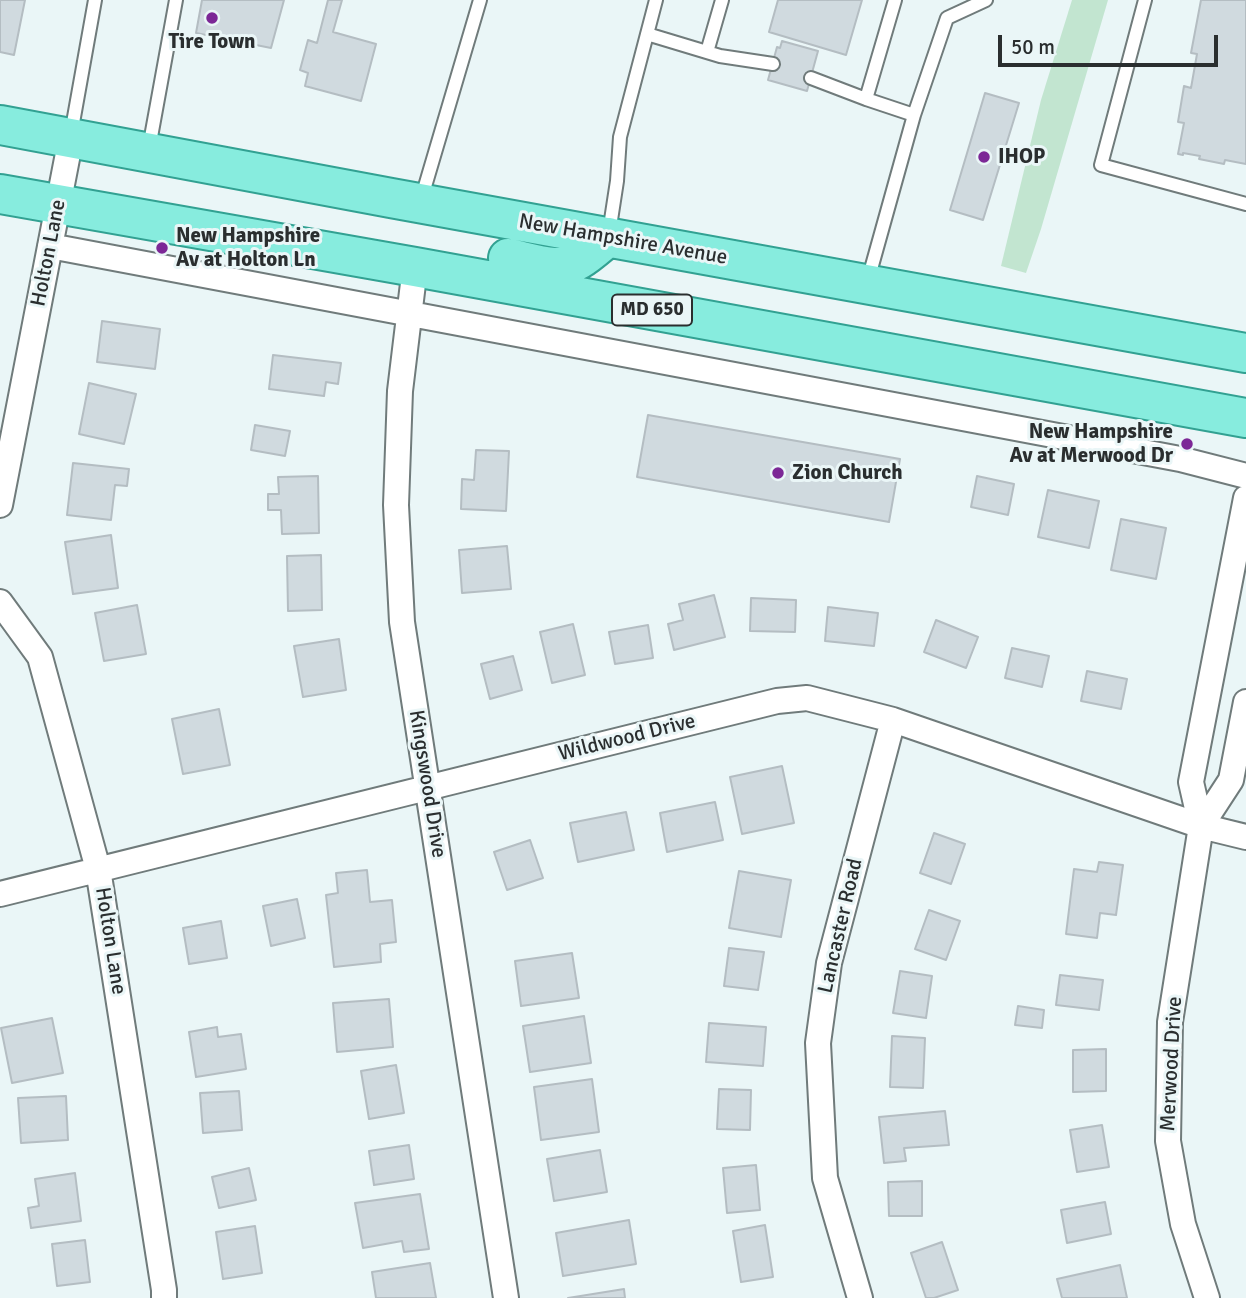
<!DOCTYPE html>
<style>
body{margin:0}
#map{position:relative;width:1246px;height:1298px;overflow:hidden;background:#eaf6f7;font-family:Signika,sans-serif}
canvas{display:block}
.scale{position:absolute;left:998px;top:35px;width:220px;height:32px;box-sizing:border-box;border:4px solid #2a2e2f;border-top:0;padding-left:9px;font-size:21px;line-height:24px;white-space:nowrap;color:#2a2e2f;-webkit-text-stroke:5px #eaf6f7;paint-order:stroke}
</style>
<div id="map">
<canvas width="1246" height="1298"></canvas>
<div class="scale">50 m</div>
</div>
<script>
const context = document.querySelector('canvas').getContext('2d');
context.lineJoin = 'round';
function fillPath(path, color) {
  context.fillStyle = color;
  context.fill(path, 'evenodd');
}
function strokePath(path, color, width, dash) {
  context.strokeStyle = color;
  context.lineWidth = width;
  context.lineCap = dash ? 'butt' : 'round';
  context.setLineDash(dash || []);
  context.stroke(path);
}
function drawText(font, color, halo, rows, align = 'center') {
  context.font = font + ' Signika,sans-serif';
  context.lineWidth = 6;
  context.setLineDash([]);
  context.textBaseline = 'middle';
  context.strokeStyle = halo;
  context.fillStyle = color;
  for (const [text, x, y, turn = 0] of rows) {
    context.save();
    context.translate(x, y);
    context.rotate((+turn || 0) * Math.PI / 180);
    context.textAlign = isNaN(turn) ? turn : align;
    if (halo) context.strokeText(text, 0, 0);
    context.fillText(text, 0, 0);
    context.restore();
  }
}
fillPath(new Path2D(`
 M1072,0h36l-67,229 -15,44 -25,-7 40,-166z`), '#c2e5d0');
const building = new Path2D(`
 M0,0h25l-11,55 -14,-3z
 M202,0h82l-13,48 -75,-15z
 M328,0h14l-9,32 43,12 -15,57 -56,-15 3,-13 -8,-3 8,-30 9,3z
 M778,0h84l-16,55 -77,-23z
 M1201,0h45v164l-21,-4 -1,4 -25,-5 1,-3 -17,-3v2l-5,-1 6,-31 -6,-1 6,-36 7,2 6,-34 -6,-1z
 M782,41l36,10 -11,40 -39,-11 9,-33 3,1z
 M985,93l34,10 -36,117 -33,-10z
 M102,321l58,8 -5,40 -58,-7z
 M273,355l68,8 -3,21 -12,-2 -2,14 -55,-7z
 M89,383l47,11 -12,50 -45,-10z
 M648,415l252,44 -11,63 -252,-45z
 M255,425l35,6 -5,25 -34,-6z
 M476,450l33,1 -3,60 -45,-2 1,-30 12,1z
 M73,463l56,6 -2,17 -12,-1 -4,35 -44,-5z
 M318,476l1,57 -37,1 -1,-24h-13v-16h11l-1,-17z
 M977,476l37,8 -6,31 -37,-8z
 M1048,490l51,11 -10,47 -51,-11z
 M1121,519l45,9 -10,51 -45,-9z
 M111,535l7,53 -45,6 -8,-52z
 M507,546l4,43 -49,4 -3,-43z
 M321,555l1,55 -34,1 -1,-55z
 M714,595l11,42 -51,13 -6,-26 15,-4 -4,-16z
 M751,598l45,2 -1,32 -45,-1z
 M137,605l9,49 -42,7 -9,-48z
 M828,607l50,6 -4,33 -49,-5z
 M936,620l42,17 -12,31 -42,-16z
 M573,624l12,51 -33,8 -12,-51z
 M648,625l5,33 -38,6 -6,-32z
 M339,639l7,51 -43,7 -9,-51z
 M1012,648l37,8 -7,31 -37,-9z
 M513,656l9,34 -32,9 -9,-35z
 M1087,671l40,8 -6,30 -40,-8z
 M219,709l11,56 -47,9 -11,-55z
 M782,766l12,57 -52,11 -12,-57z
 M715,802l8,38 -56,12 -7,-39z
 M626,812l8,38 -56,12 -8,-39z
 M934,833l31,11 -14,40 -31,-11z
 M530,840l13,38 -36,12 -13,-38z
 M1099,862l24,3 -7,50 -16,-2 -3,25 -31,-4 8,-65 23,3z
 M367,870l3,32 22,-2 4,42 -16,2 1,18 -47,5 -8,-72 12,-2 -2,-20z
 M739,871l52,9 -10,57 -52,-9z
 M297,899l8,39 -34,8 -8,-40z
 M929,910l31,11 -14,39 -31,-11z
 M221,921l6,37 -38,6 -6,-36z
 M729,948l35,4 -6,38 -34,-4z
 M572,953l7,45 -58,8 -6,-45z
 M900,971l32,5 -6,42 -33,-5z
 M1060,975l43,5 -4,30 -43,-5z
 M389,999l4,48 -56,5 -4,-49z
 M1018,1006l26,4 -2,18 -27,-3z
 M584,1016l7,47 -61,9 -7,-46z
 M52,1018l11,55 -51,10 -11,-55z
 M709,1023l57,4 -3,39 -57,-4z
 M217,1027l1,10 23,-3 5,35 -50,8 -7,-45z
 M892,1036l33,2 -2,50 -33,-1z
 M1106,1049v42l-33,1v-42z
 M396,1065l8,48 -35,6 -8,-48z
 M592,1079l7,53 -58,8 -7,-53z
 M719,1089l32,1 -1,40 -33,-1z
 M239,1091l3,39 -39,3 -3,-40z
 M66,1096l2,44 -47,3 -3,-45z
 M945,1111l4,34 -45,3 2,13 -22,2 -5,-46z
 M1102,1125l7,42 -32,5 -7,-42z
 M409,1145l5,34 -40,6 -5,-34z
 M600,1150l7,42 -53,9 -7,-42z
 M756,1165l4,45 -33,3 -4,-45z
 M249,1168l7,32 -37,8 -7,-31z
 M75,1173l6,48 -50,7 -3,-20 11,-2 -4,-27z
 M922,1181v35h-33l-1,-34z
 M420,1194l9,55 -25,3 -2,-11 -39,7 -8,-45z
 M1105,1202l6,32 -44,9 -6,-33z
 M629,1220l7,44 -73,12 -7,-43z
 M765,1225l8,52 -32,5 -8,-51z
 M255,1226l7,47 -39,6 -7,-47z
 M85,1240l5,42 -33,4 -5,-42z
 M942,1242l16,48 -24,8h-8l-15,-45z
 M430,1263l6,35h-60l-4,-26z
 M1120,1265l7,33h-65l-5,-19z
 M624,1289l1,9h-57z`);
fillPath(building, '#d0dadf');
strokePath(building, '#b4bdc2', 2);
const lane = new Path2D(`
 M1145,0l-44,165 145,39
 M647,34l73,22 53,8
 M707,52l15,-52
 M811,78l55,21 29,-99
 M866,99l48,16 -46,165
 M914,115l33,-97 39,-18
 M71,134l24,-134
 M149,148l27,-148
 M421,200l59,-200
 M609,233l8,-52 3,-44 36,-137`);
const street = new Path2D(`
 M50,246l1130,213 66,17
 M415,267l-15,124 -4,114 6,117 104,676
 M0,505l71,-367
 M0,602l40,55 58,212 66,421v8
 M1201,826l30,-46 15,-78
 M0,894l777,-193 30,-3 86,22 308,106 45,11
 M860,1298l-35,-120 -7,-135 11,-80 64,-243
 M1207,1298l-24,-74 -15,-83 2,-119 31,-196 -10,-44 55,-284`);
const primary = new Path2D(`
 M0,125l391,73 855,155
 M0,194l415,73 831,151
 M508,258c15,3 31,8 46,9 21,1 39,-18 54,-30`);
strokePath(lane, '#707b7b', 16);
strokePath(street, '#707b7b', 28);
strokePath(primary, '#32a192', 42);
strokePath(lane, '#fff', 12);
strokePath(street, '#fff', 24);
strokePath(primary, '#87ecde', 38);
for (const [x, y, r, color] of [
 [212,18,7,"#7c2796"],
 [984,157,7,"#7c2796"],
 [162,248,7,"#7c2796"],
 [1187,444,7,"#7c2796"],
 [778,473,7,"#7c2796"]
]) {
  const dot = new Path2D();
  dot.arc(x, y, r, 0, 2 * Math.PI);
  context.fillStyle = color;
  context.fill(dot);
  strokePath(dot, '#eaf6f7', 2.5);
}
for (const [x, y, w] of [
 [652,310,80]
]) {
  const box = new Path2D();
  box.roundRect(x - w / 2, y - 15.5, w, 31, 5);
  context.fillStyle = '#eaf6f7';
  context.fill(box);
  strokePath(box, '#2a2e2f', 2);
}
drawText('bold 19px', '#2a2e2f', null, [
 ["MD 650",652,310]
]);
drawText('bold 21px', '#2a2e2f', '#eaf6f7', [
 ["Tire Town",212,42,"center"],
 ["IHOP",998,157],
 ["New Hampshire",176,236],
 ["Av at Holton Ln",176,260],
 ["New Hampshire",1173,432,"right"],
 ["Av at Merwood Dr",1173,456,"right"],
 ["Zion Church",792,473]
], 'left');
drawText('21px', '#2a2e2f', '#eaf6f7', [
 ["New Hampshire Avenue",623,240,10],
 ["Holton Lane",49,253,-79],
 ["Wildwood Drive",627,738,-14],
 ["Kingswood Drive",427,784,81],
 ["Lancaster Road",841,926,-77],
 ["Holton Lane",110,941,81],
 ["Merwood Drive",1172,1064,-87]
]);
</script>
